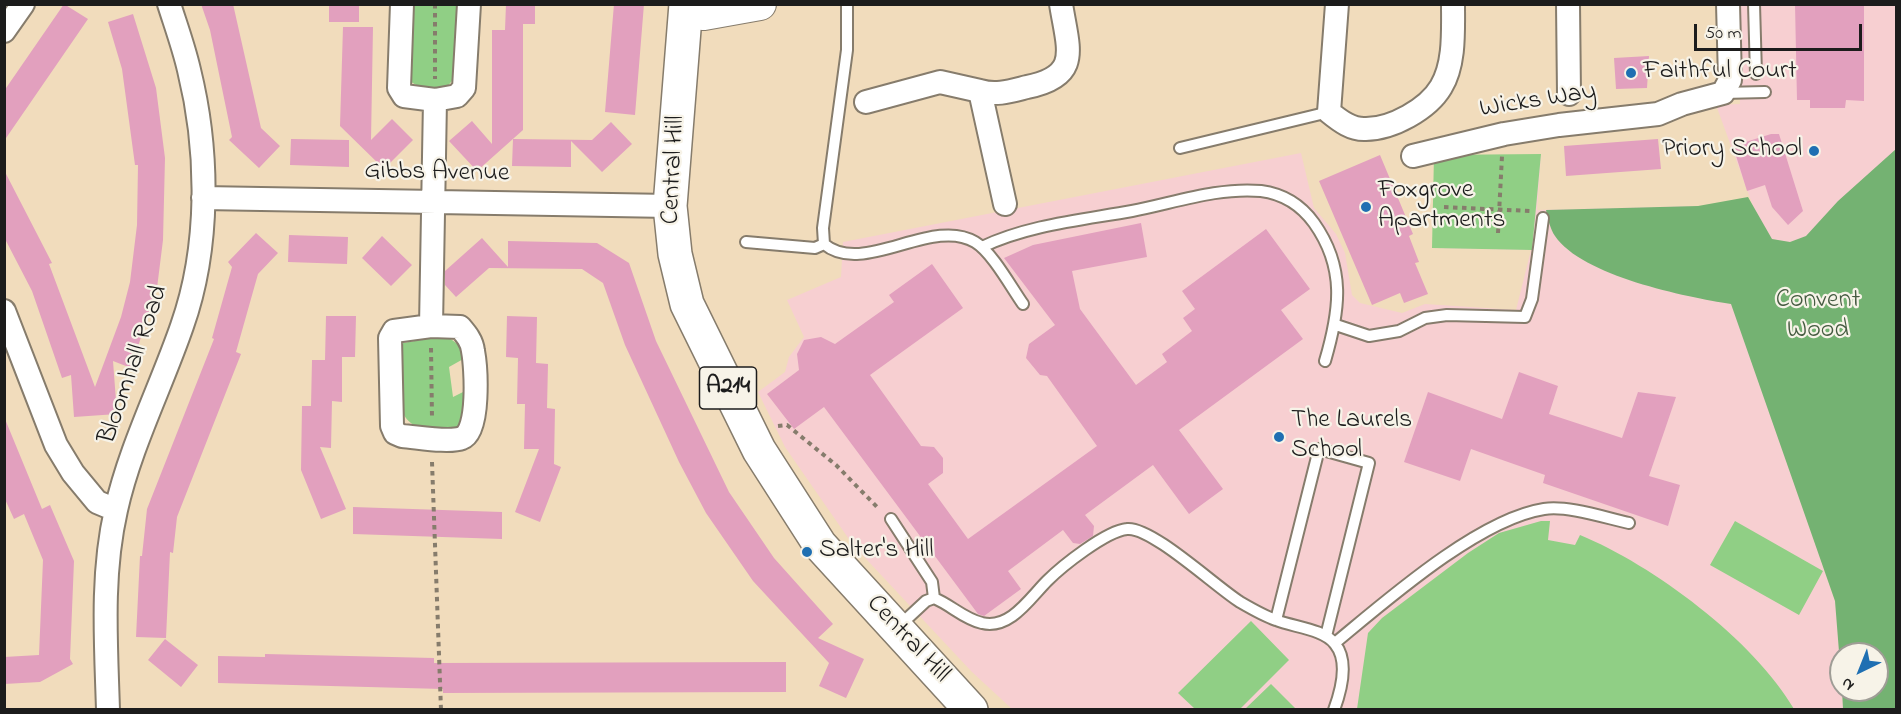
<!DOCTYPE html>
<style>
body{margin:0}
#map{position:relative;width:1901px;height:714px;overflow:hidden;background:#f1dcbc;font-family:"Indie Flower",sans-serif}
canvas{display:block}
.frame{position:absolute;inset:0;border:6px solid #1c1c1c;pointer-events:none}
.north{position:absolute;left:1829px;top:642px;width:60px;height:60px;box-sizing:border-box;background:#f7f3e8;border:2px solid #9f9d96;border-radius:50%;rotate:223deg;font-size:16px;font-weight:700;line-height:24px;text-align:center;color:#1c1c1c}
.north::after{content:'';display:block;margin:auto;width:21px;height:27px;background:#1f6fb2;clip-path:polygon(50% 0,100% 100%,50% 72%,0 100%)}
.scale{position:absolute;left:1694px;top:24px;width:168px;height:27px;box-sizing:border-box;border:3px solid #1c1c1c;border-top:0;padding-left:8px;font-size:18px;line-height:21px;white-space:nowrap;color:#1c1c1c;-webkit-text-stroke:4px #f7f3e8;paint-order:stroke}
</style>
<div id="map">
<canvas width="1901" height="714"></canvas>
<div class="frame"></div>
<div class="north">N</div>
<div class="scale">50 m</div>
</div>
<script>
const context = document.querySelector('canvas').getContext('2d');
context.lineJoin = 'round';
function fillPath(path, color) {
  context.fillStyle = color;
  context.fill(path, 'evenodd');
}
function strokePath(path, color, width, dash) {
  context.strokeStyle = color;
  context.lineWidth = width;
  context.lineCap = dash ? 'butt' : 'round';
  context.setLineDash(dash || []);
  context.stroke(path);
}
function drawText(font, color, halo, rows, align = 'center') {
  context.font = font + ' "Indie Flower",sans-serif';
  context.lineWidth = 4.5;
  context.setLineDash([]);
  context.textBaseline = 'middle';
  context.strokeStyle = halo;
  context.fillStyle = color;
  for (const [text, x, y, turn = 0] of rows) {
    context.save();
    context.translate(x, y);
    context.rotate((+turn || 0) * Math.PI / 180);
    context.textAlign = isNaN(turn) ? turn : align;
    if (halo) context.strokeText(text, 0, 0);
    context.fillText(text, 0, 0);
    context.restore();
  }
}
fillPath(new Path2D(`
 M1739,5h157v213l-119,28 -16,-18 -45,-123 24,-1z
 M1301,153l13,55 22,26 9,19 7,42 8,8 42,10 23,-9 91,6 15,-60 -99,-2 109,-94 -4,56 161,-4 137,395 6,53v36h16l5,19h-850l-40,-37 -119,-127 -68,-98 -27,-55 27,-20 4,-15 15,-20 -17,-37 54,-23 2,-35z`), '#f7cfd1');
fillPath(new Path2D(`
 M408,5h48c3,21 11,88 -21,84 -11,-2 -19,-2 -26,-9z
 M1541,154l-9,96 -100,-2 2,-93z
 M443,336c12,3 18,11 22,22l-16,9 4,30 14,-7 -3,41c-13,-1 -30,0 -43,-3 -31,-9 -23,-55 -23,-80l5,-5z
 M1541,521h9l-2,19 27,5 5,-10c73,30 174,105 214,174h-437l11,-76 14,-15 86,-65 31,-20z
 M1735,521l88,50 -24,44 -89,-50z
 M1251,621l38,39 -49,49h-45l-17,-16z
 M1271,684l25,25h-51z`), '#90cf85');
fillPath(new Path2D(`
 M1896,149v560h-53l-1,-19h35v-36h-36v23l-6,-76 -104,-297c-45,-7 -149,-28 -176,-68 -5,-7 -7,-18 -9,-26l152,-4 50,-9 24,42 18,3 16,-6 32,-35z`), '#74b272');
fillPath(new Path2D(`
 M64,4l24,15 -84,122v-50z
 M201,4h32l28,124 19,18 -21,22 -30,-28 3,-3 -22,-107z
 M329,4h30v18h-30z
 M506,4h29v20h-12v106l-46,41 -28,-30 23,-20 20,23v-114h13z
 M614,4h30l-9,111 -30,-3z
 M1795,4h69v97l-18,-1 -1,8h-35v-8h-13z
 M133,14l23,74 9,70 -2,82 -6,48 -26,80 -18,-7 4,53 -43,3 -3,-42 -9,3 -30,-87 -28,-54v-67l48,93 -3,1 46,123 26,-70 9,-35 7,-57 1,-60h-3l-13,-96 -14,-47z
 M343,27h30l-2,113 21,-21 21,21 -29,29 -44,-43z
 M1649,56l-2,32 -31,1 -2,-31z
 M611,122l21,22 -30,28 -31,-31v26l-59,-1 1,-27 79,1z
 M1771,134h8l24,77 -15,14 -16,-18 -7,-22 -18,6 -14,-45z
 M291,139l58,1v27l-59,-2z
 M1658,139l3,30 -95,7 -2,-30z
 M1380,155l33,79 -4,2 10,26 -4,1 13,31 -24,9 -4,-10 -28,12 -53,-124z
 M1141,223l6,34 -75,14 8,38 56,76 31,-23 -5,-8 30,-23 -9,-13 12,-9 -13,-18 84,-62 44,60 -29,21 22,29 -124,91 44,59 -34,25 -36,-49 -68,50 9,11 -1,10 -13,8 -7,-1 -10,-13 -55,41 13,18 -37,27 -6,-2 -154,-207 -30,22 -27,-35 32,-24 -2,-16 7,-14 17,-3 14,7 59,-42 -5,-7 43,-31 31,44 -93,67 51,71 13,1 9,11v15l-15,11 40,55 129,-93 -50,-70 -7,-1 -14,-17 3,-14 26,-19 -51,-67 29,-13z
 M256,233l22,20 -20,21 -22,78 5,2 -64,163 -4,36 -3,-1 -4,86 -30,-1 4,-81h2l5,-47 67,-170 -2,-1 20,-71 -4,-5z
 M289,235l59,2 -1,27 -59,-2z
 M382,236l30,29 -21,21 -29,-28z
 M482,238l26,29v-26l89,2 32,20 27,78 73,151 45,66 59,66 -15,14 46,21 -18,39 -27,-12 10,-23 -76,-82 -47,-68 -27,-51 -54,-117 -22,-62 -21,-14 -93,-1 -33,29 -11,-12v-14z
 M326,316h30l-1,41h-13v45l-10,-1 -1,47 -11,-1 26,62 -25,10 -20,-49 1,-64h9l1,-46h13z
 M507,316l30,1 -1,46 12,1 -1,44 8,1 -1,55 7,3 -21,55 -25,-10 24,-63h-15l1,-45h-8l1,-46 -12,-1z
 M1519,372l39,14 -9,28 73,24 16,-46 38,5 -27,79 31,9 -12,41 -125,-43 2,-8 -74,-26 -11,32 -56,-19 24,-70 74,27z
 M5,419l37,90 8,-4 24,56 -4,98 3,5 -33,18 -36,2v-27l35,-2 4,-95 -19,-46 -10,5 -10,-22z
 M353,507l149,5v27l-149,-5z
 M165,639l33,26 -17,22 -33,-27z
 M265,654l169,4v5l352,-1v30l-343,1v-4l-225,-6v-27l47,1z`), '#e2a0be');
const lane = new Path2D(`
 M847,4v46l-24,178 1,16c39,33 108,-28 151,-2 17,10 36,45 48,62
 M1754,4l2,70
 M1723,93l42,-1
 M1180,148l149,-36
 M746,242l69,6 9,-4
 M982,247c46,-22 100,-27 150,-36 42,-8 86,-24 129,-20 23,3 40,14 53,32 32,45 26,87 11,138
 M1336,325l33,11 30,-5 26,-13 22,-3 78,2 7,-18 11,-81
 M891,519l41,63 2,16
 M1276,620l43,-171 50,14 -43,173
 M898,627l28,-26 8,-3c17,7 30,21 48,25 28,7 48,-25 65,-42 15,-15 59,-50 80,-52 24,-3 89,58 113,73 12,7 24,14 36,18 17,7 48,9 59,24 14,17 6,47 -1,66
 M1335,643c52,-43 144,-124 209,-134 23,-4 62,9 85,14`);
const street = new Path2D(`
 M402,4l-3,84 5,8 31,4 22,-4 7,-8 5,-84
 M1337,4l-8,108c11,9 23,18 37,17 26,0 62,-20 75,-42 14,-23 12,-56 12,-83
 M1568,4l1,90
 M4,31l19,-27
 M866,102l74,-20 40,9
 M1413,156l91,-22 55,-9 99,-11 24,-10 41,-11 7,-13 -2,-76
 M203,198l467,8
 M1005,204l-25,-113c16,5 31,0 47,-4 55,-11 41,-38 34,-83
 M4,311l52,134 17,28 24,29 19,8
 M431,326l-37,5 -4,7 2,88 3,7 7,3c15,1 47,7 60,2 18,-6 14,-71 11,-87 -1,-10 -7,-17 -13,-24l-29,-1 4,-226
 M108,710c-2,-67 -7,-135 8,-200 14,-63 45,-123 66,-184 28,-79 27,-175 7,-256 -5,-22 -13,-44 -20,-66`);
const secondary = new Path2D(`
 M686,12l18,2 56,-10`);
const primary = new Path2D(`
 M686,4l-16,202 5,48 12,50 72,146 61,95 151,165`);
strokePath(lane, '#867c6c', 14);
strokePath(street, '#867c6c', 26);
strokePath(secondary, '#867c6c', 34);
strokePath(primary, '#867c6c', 36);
strokePath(new Path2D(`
 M435,4v75
 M1444,207l86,4
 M1498,233l4,-77
 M431,348l1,70
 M778,426l9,-1 49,40 43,44
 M432,462l9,248`), '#867c6c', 4, [4.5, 4.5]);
strokePath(lane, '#fff', 10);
strokePath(street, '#fff', 22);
strokePath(secondary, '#fff', 32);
strokePath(primary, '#fff', 33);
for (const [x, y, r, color] of [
 [1631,73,6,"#1f6fb2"],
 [1814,151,6,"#1f6fb2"],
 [1366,207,6,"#1f6fb2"],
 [1279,437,6,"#1f6fb2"],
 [807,552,6,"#1f6fb2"]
]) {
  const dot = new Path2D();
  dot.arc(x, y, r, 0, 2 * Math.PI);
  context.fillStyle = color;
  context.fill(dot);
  strokePath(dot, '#f7f3e8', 2);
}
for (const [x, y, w] of [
 [728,388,57]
]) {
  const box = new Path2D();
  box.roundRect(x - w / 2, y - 21, w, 42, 4.5);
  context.fillStyle = '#f7f3e8';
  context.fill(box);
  strokePath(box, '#1c1c1c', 1.5);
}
drawText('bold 24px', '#1c1c1c', null, [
 ["A214",728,388]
]);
drawText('26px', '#1c1c1c', '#f7f3e8', [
 ["Faithful Court",1643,73],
 ["Priory School",1802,151,"right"],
 ["Foxgrove",1378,192],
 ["Apartments",1378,222],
 ["The Laurels",1291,422],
 ["School",1291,452],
 ["Salter's Hill",819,552]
], 'left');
drawText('26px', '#1c1c1c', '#f7f3e8', [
 ["Wicks Way",1538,102,-9],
 ["Central Hill",675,170,-87],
 ["Gibbs Avenue",437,174,1],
 ["Bloomhall Road",135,365,-71],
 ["Central Hill",907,640,47]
]);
drawText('26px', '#455b41', '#f7f3e8', [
 ["Convent",1818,302],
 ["Wood",1818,332]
]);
</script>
